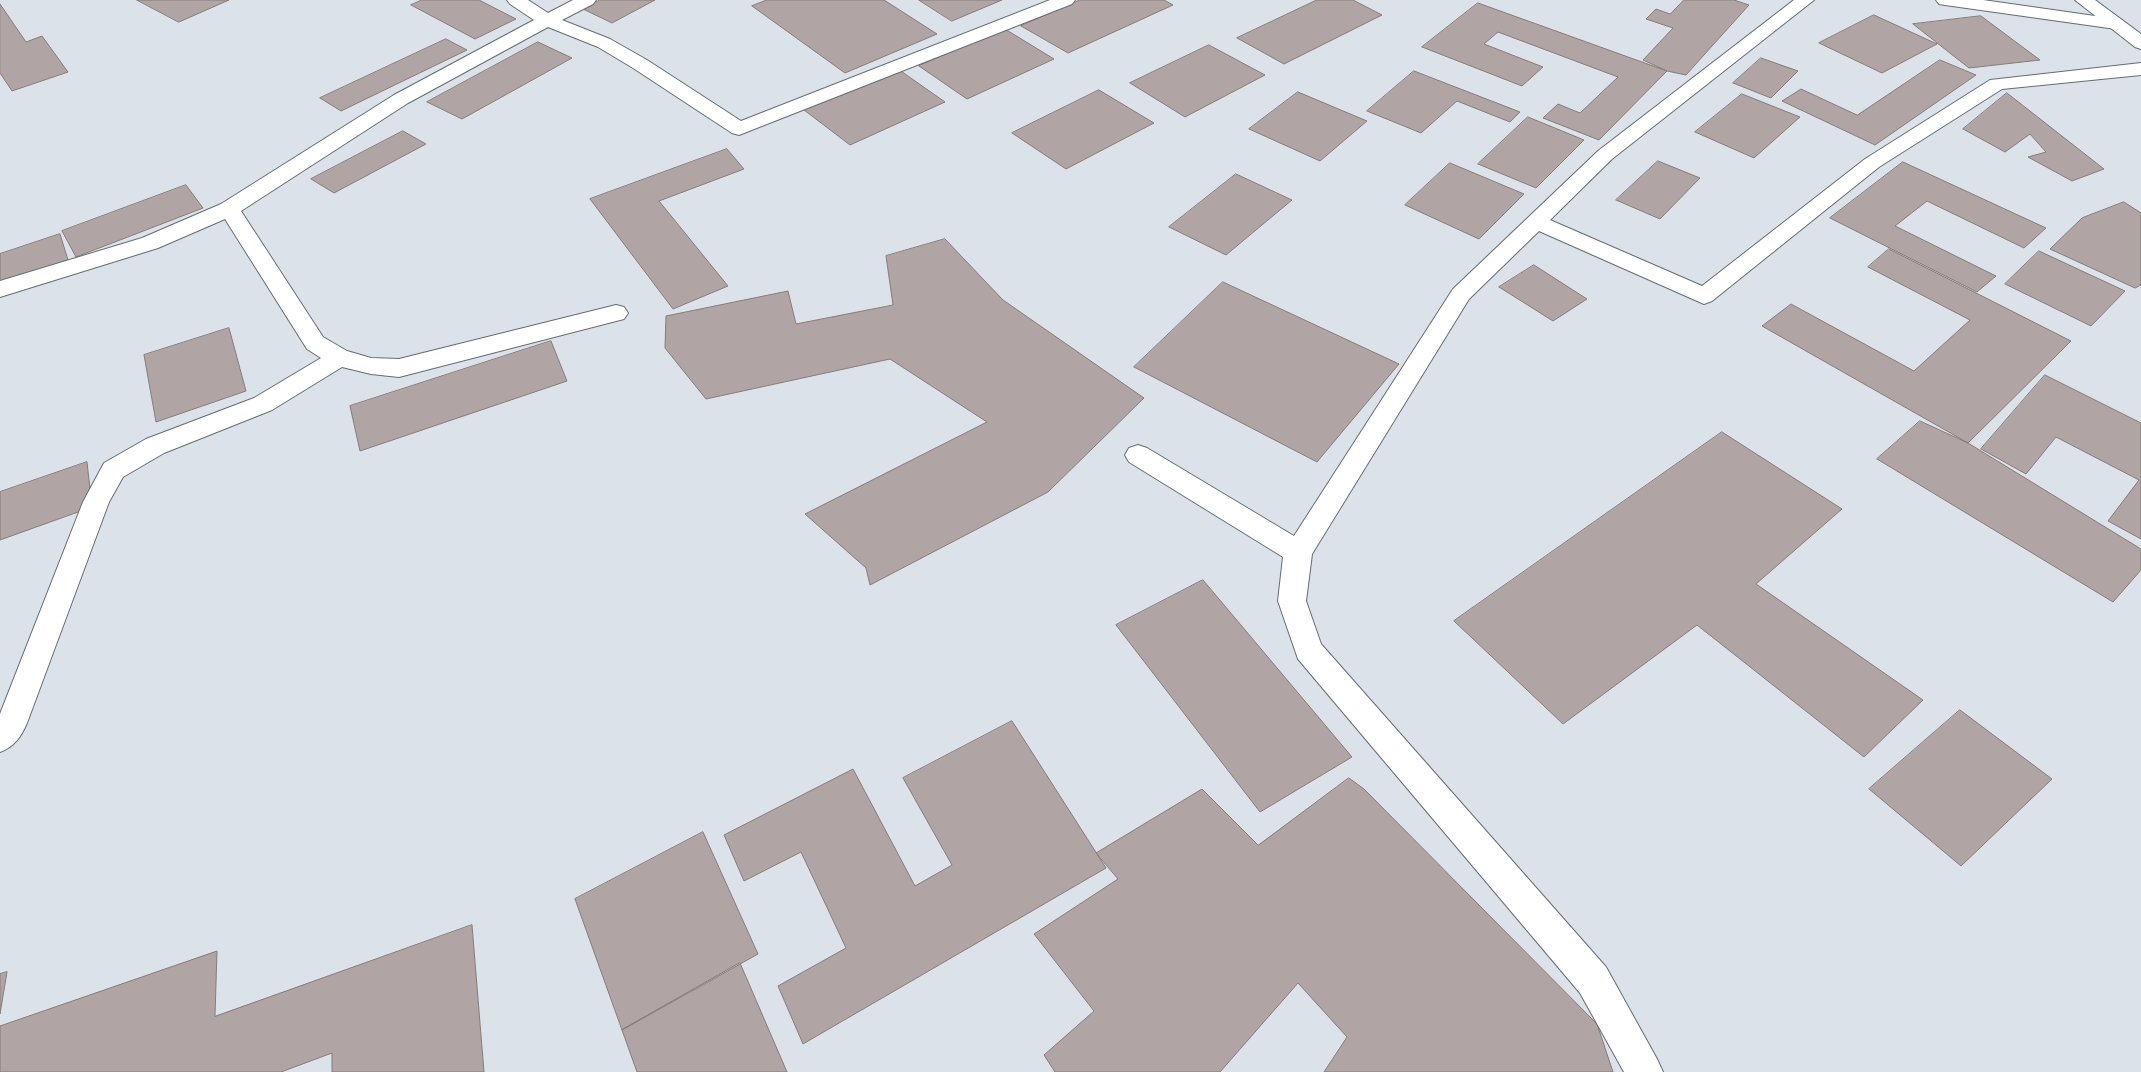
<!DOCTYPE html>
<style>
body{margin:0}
canvas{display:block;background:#dce2ea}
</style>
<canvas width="2141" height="1072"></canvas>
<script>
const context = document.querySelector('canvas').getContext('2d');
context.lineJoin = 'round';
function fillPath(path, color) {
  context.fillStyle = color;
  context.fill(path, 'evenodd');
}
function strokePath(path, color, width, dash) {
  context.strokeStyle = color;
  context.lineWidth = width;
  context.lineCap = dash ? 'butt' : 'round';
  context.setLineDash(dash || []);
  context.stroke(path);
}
const building = new Path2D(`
 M137,0h92l-50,22z
 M422,0h57l37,19 -41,20 -64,-34z
 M600,0h55l-43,23 -29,-14z
 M767,0h117l53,34 -92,39 -93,-67z
 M919,0h83l-50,21z
 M1080,0h84l9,5 -105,48 -47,-27z
 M1317,0h36l29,15 -98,49 -47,-26z
 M1684,0h50l15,5 -63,70 -19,-4 -24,-11 30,-32 -27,-9 10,-10 14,5z
 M1478,3l189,68 -68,69 -56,-22 15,-14 22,9 38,-36 -120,-45 -14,12 59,23 -21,19 -100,-39z
 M0,4l26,38 16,-6 26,36 -56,19 -12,-18z
 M1874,15l63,29 -55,29 -63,-30z
 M1981,16l59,44 -71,8 -56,-44z
 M1005,29l49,30 -87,40 -48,-33z
 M446,39l21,11 -126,61 -21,-13z
 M538,42l34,16 -110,61 -35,-17z
 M1209,45l56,30 -80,42 -55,-34z
 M1761,58l37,13 -27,27 -38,-15z
 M1940,60l36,15 -101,70 -93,-44 19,-12 56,26z
 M898,69l47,33 -95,43 -46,-35z
 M1414,71l106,41 -10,10 -53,-21 -36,32 -54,-22z
 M1099,90l55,33 -88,46 -54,-36z
 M1298,92l69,29 -47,40 -71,-32z
 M2007,93l97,76 -32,12 -44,-24 18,-5 -16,-18 -25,18 -42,-23z
 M1742,94l58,23 -46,41 -59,-26z
 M1528,117l56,23 -48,48 -58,-24z
 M403,131l23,13 -92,49 -23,-14z
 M727,149l17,20 -85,32 69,85 -55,23 -83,-110z
 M1658,161l42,17 -40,41 -44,-19z
 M1903,162l143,66 -22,20 -97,-47 -32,25 101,50 -19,16 -147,-74z
 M1450,163l74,31 -45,45 -74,-34z
 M1236,174l56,26 -66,55 -57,-28z
 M186,185l17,23 -127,49 -14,-26z
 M2124,202l17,11v72l-6,3 -85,-39 32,-31z
 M60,234l8,26 -68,24v-30z
 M945,239l58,61 141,98 -96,94 -178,93 -4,-17 -61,-54 182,-92 -97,-63 -184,40 -41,-51 1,-32 122,-25 8,33 97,-19 -7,-49z
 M1889,249l182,92 -103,102 -206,-117 29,-22 123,67 56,-51 -102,-53z
 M2039,251l86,40 -34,35 -86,-42z
 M1534,265l53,34 -34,22 -54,-34z
 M1223,282l176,82 -82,98 -183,-95z
 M229,328l17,63 -90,31 -12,-67z
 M551,341l16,40 -207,70 -10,-45z
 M2045,375l96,48v116l-33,-18 31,-41 -83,-43 -30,37 -45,-25z
 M1920,421l48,22 173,106v21l-28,32 -236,-143z
 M1722,432l120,77 -86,75 167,116 -59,57 -167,-132 -134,99 -109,-103z
 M87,462l5,45 -92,33v-48z
 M1203,580l149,177 -92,55 -144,-187z
 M1960,710l92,69 -91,87 -92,-77z
 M1012,721l94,147 -303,176 -25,-58 68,-38 -45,-96 -57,29 -20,-46 129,-66 62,117 37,-21 -49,-87z
 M1349,778l15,11 233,235 16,48h-289l23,-35 -49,-54 -78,89h-165l-11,-17 50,-44 -60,-77 84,-55 -22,-26 106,-64 56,56z
 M703,832l55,122 -136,76 -47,-131z
 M472,925l12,147h-152v-19l-51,19h-281v-46l217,-75 -2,65z
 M740,963l47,109h-150l-15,-42z
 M7,972l-7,42v-40z`);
fillPath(building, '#b0a5a4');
strokePath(building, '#877c7b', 1);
const minor = new Path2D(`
 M507,0h21l20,13 25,-13h23l-3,4 -31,16 48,19 37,21 94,61 309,-121h25l-3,4 -333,131 -7,-2 -99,-65 -35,-21 -50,-20 -140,76 -167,108 82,126 24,14 24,7 28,1 217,-54 8,2 4,6 -4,6 -225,58 -28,-3 -29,-7 -70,43 -108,43 -41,24 -14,25 -82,221c-6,14 -13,24 -27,29v-38l83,-212 21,-39 42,-24 108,-41 67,-40 -14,-9 -82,-130 -67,29 -158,49v-16l142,-43 79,-34 173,-109 140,-75 -24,-16z
 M1794,0h20l-202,159 -62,61 152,66 163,-127 125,-79 151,-17v12l-139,14 -123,78 -167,134 -8,3 -165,-73 -70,68 -157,255 -6,47 15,43 285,323 51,92 6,13h-39l-44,-79 -282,-334 -20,-58 5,-44 -154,-95 -4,-7 4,-7 9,-3 9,3 147,88 159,-247 145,-138z
 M1936,0h47l133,19 6,1 3,4 -3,4 -6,1 -171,-24 -6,-1z`);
const major = new Path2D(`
 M2075,0h20l46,34v15l-6,-2z`);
strokePath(minor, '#676c74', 2);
strokePath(major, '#676c74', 2);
fillPath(minor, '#fff');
fillPath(major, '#fff');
</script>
